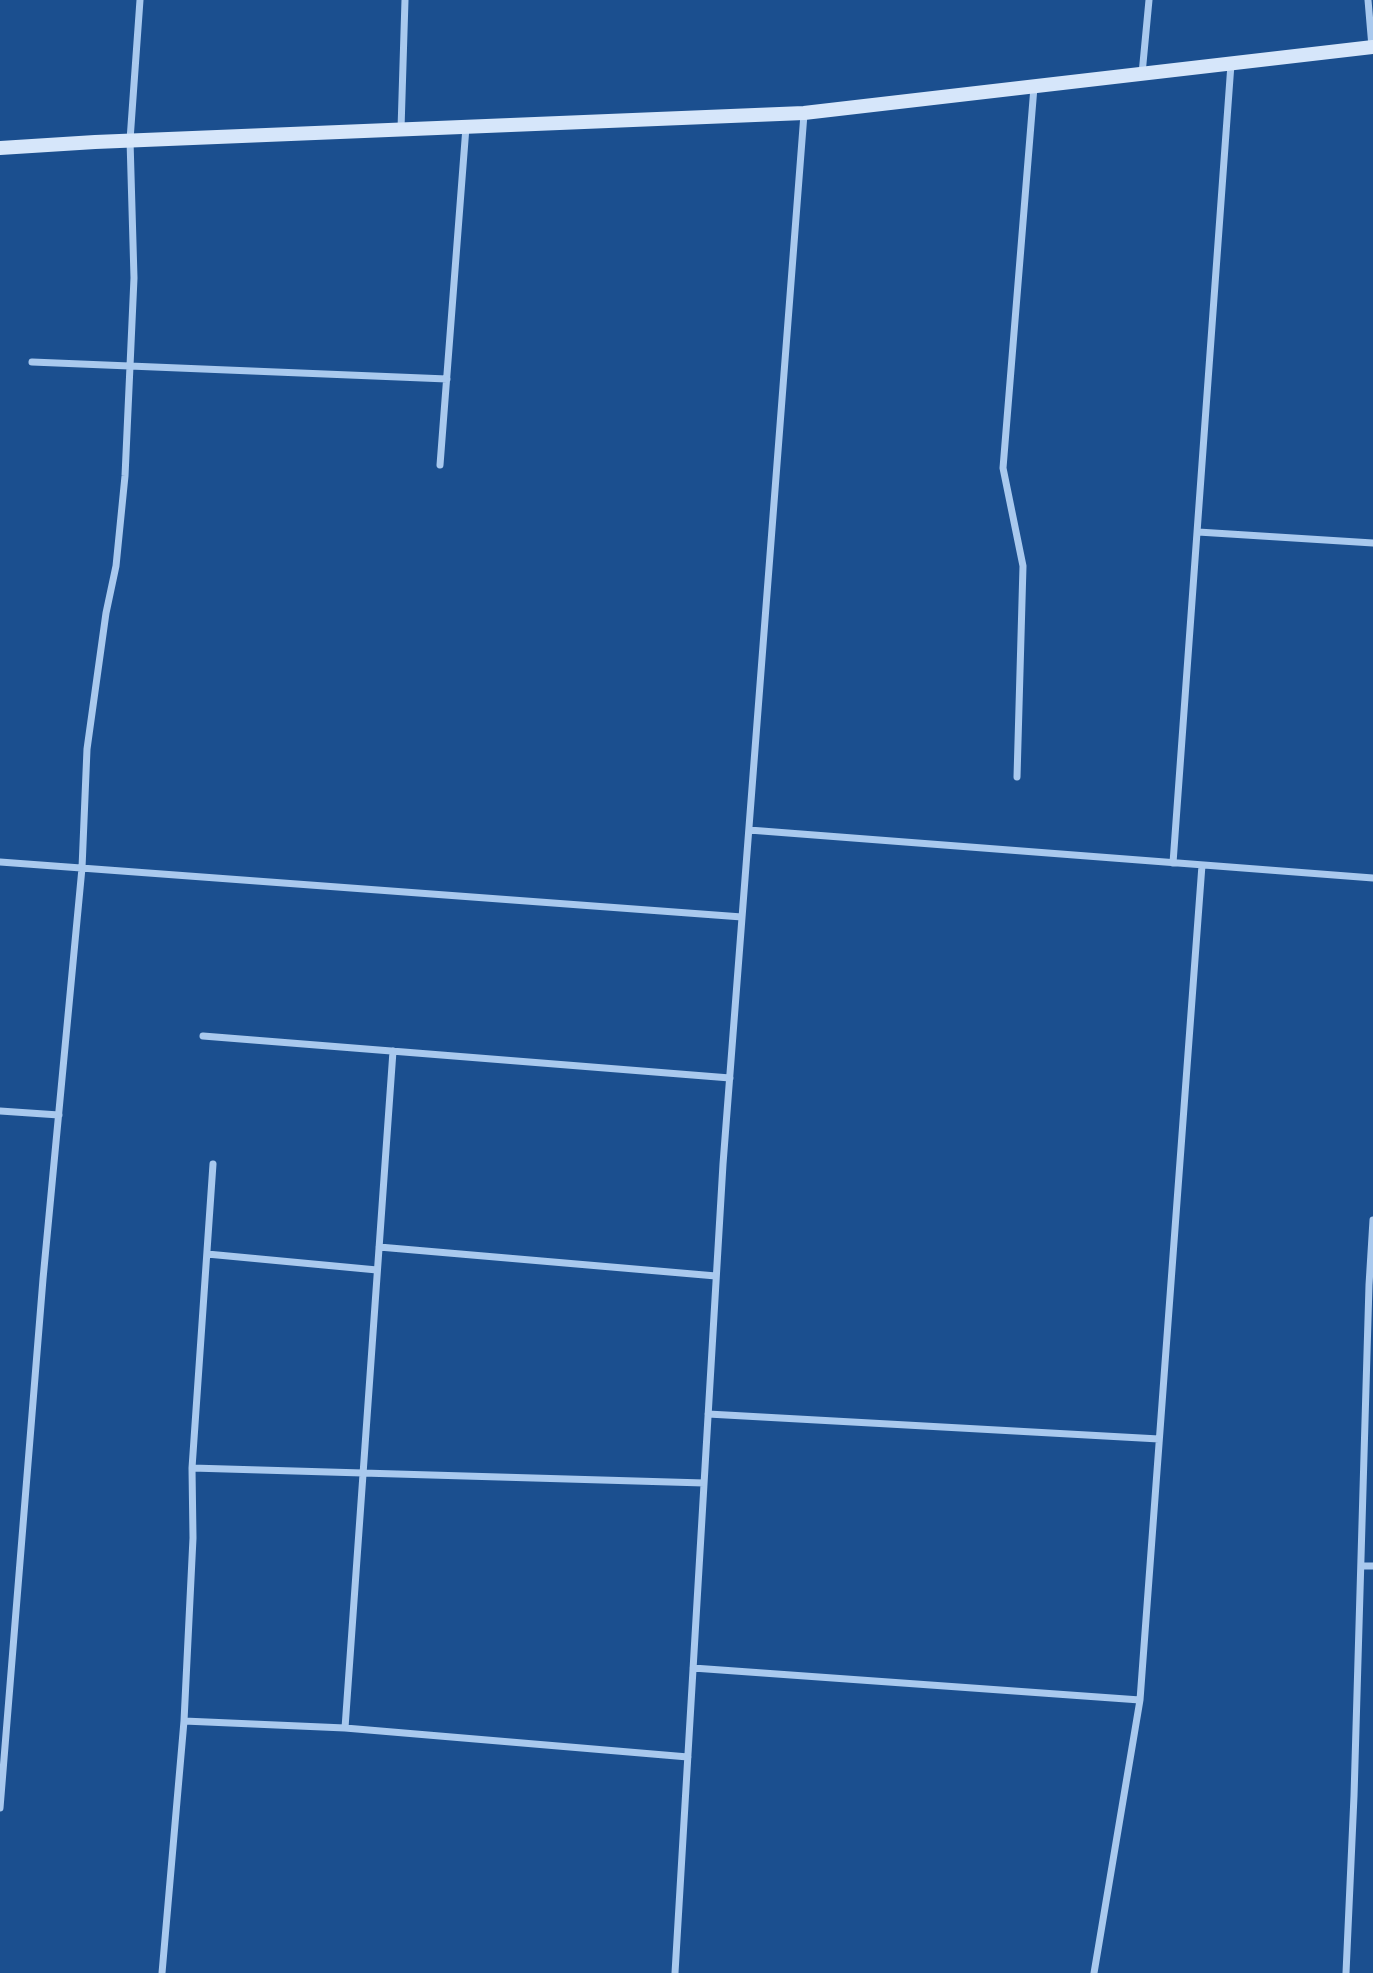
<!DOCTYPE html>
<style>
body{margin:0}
canvas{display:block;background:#1b4f8f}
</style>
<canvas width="1373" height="1973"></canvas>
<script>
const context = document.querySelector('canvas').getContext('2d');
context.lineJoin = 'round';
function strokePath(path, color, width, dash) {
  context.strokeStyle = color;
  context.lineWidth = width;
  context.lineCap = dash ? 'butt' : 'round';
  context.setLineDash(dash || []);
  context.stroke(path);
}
strokePath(new Path2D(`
 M1368,0l4,47
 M1142,74l7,-74
 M401,129l4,-129
 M32,362l415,17
 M440,465l26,-338
 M1198,532l175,11
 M1017,777l6,-211 -20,-98 31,-381
 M749,830l624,48
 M0,862l742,55
 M1173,863l58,-799
 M203,1036l527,42
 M0,1111l59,4
 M379,1247l337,29
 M207,1254l170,16
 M708,1414l451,25
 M192,1468l512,15
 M1362,1566h11
 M693,1668l447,32
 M184,1721l161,7 343,29
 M345,1728l48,-677
 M0,1808l43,-529 39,-411 5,-119 19,-136 10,-47 9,-90 9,-198 -4,-138 10,-140
 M162,1973l22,-252 9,-183 -1,-70 21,-304
 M675,1973l48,-809 81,-1050
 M1094,1973l46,-273 62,-835
 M1346,1973l8,-177 15,-511 4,-65`), '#a9c9ee', 7);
strokePath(new Path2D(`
 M0,148l95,-6 709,-29 569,-66`), '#d6e6fa', 14);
</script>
